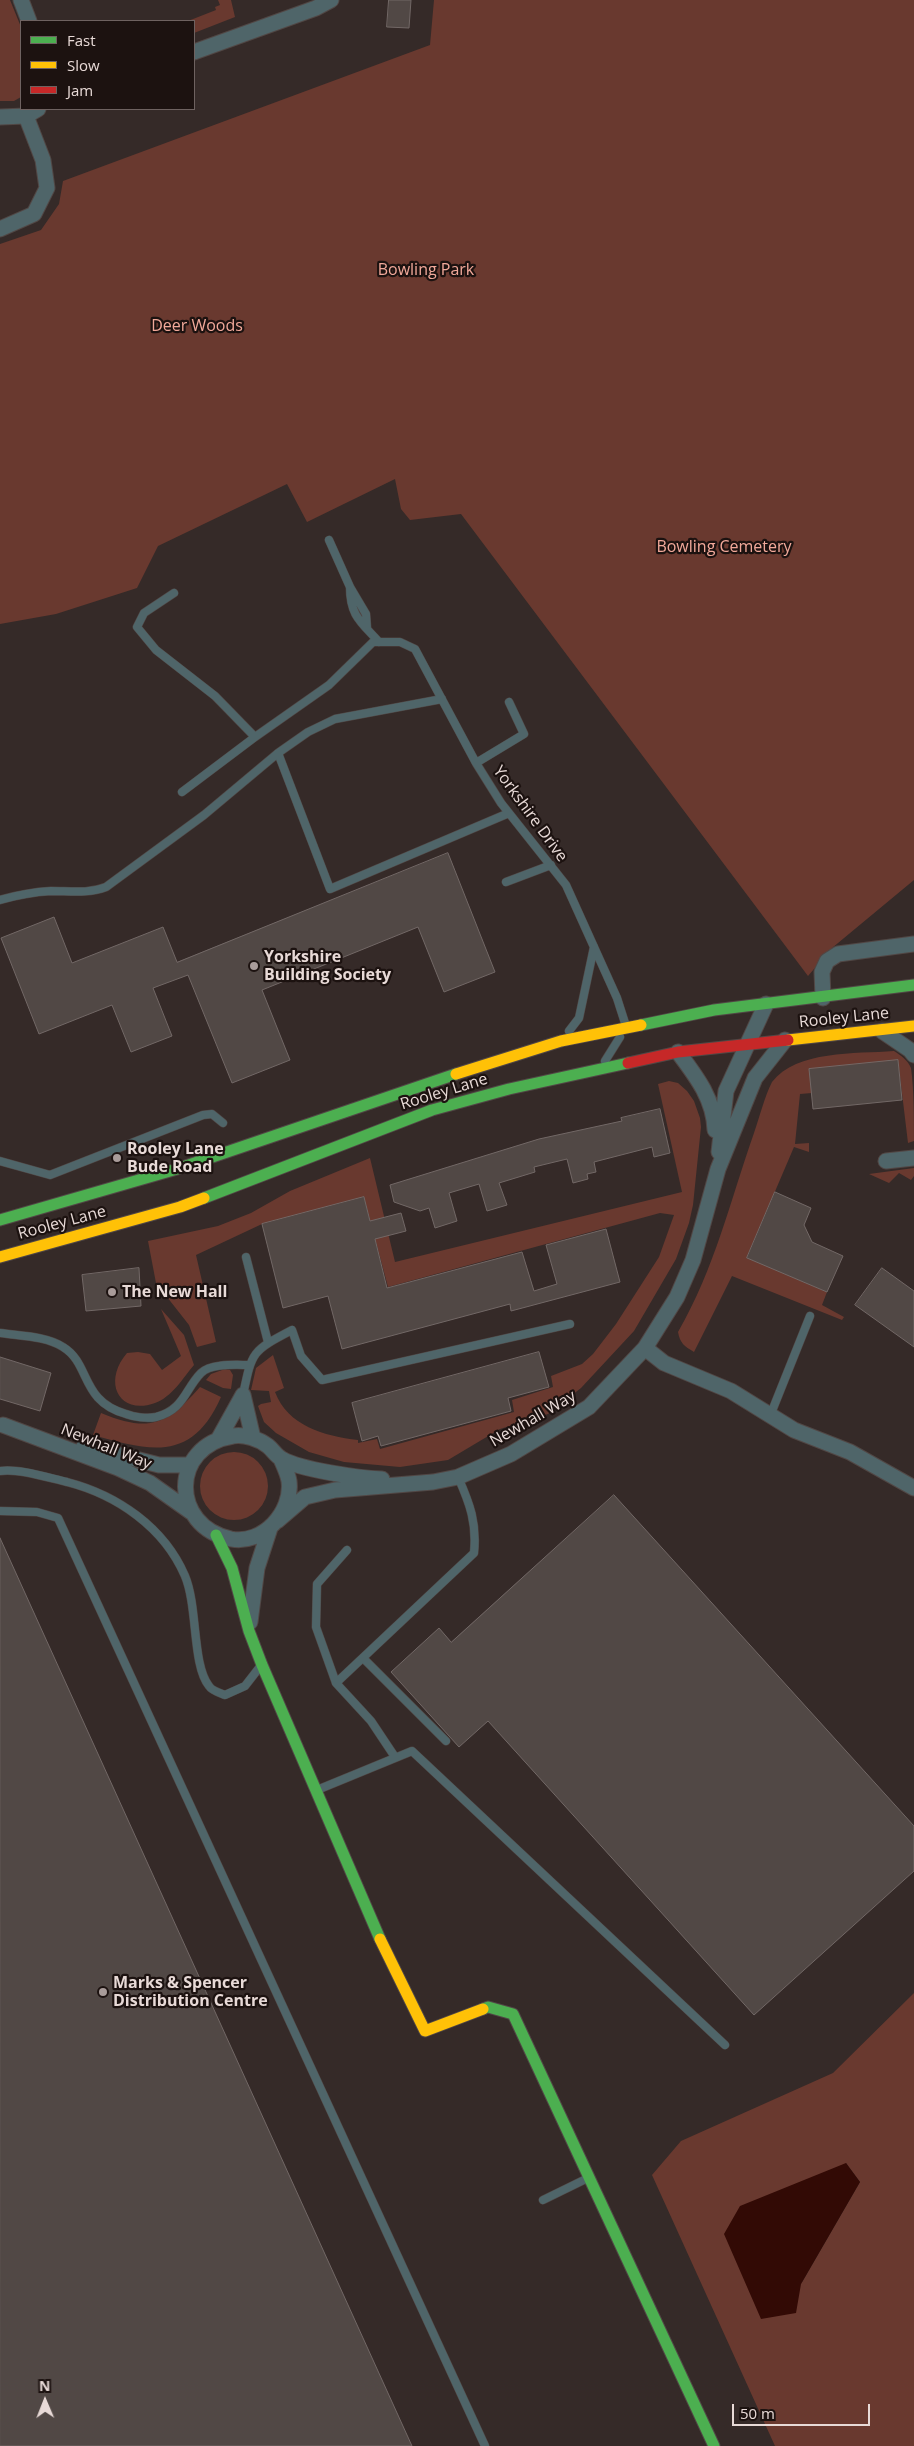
<!DOCTYPE html>
<style>
body{margin:0}
#map{position:relative;width:914px;height:2446px;overflow:hidden;background:#352a28;font-family:"Open Sans",sans-serif}
canvas{display:block}
.legend{position:absolute;left:20px;top:20px;width:175px;height:90px;box-sizing:border-box;background:#1c1210;border:1px solid #6e6260;margin:0;padding:6px 9px;list-style:none;font-size:15px;color:#e8dad7}
.legend li{display:flex;align-items:center;gap:10px;height:25px}
.legend b{width:25px;border:1px solid #6e6260}
.north{position:absolute;left:20px;top:2376px;width:50px;height:50px;-webkit-text-stroke:4px #1c1210;paint-order:stroke;rotate:359deg;font-size:14px;font-weight:700;line-height:20px;text-align:center;color:#e8dad7}
.north::after{content:'';display:block;margin:auto;width:18px;height:22px;background:#e8dad7;clip-path:polygon(50% 0,100% 100%,50% 72%,0 100%)}
.scale{position:absolute;left:732px;top:2404px;width:138px;height:22px;box-sizing:border-box;border:2px solid #e8dad7;border-top:0;padding-left:6px;font-size:15px;line-height:18px;white-space:nowrap;color:#e8dad7;-webkit-text-stroke:4px #1c1210;paint-order:stroke}
</style>
<div id="map">
<canvas width="914" height="2446"></canvas>
<ul class="legend">
<li><b style="height:6px;background:#4caf50"></b>Fast</li>
<li><b style="height:6px;background:#ffc107"></b>Slow</li>
<li><b style="height:6px;background:#c62828"></b>Jam</li>
</ul>
<div class="north">N</div>
<div class="scale">50 m</div>
</div>
<script>
const context = document.querySelector('canvas').getContext('2d');
context.lineJoin = 'round';
function fillPath(path, color) {
  context.fillStyle = color;
  context.fill(path, 'evenodd');
}
function strokePath(path, color, width, dash) {
  context.strokeStyle = color;
  context.lineWidth = width;
  context.lineCap = dash ? 'butt' : 'round';
  context.setLineDash(dash || []);
  context.stroke(path);
}
function drawText(font, color, halo, rows, align = 'center') {
  context.font = font + ' "Open Sans",sans-serif';
  context.lineWidth = 4.5;
  context.setLineDash([]);
  context.textBaseline = 'middle';
  context.strokeStyle = halo;
  context.fillStyle = color;
  for (const [text, x, y, turn = 0] of rows) {
    context.save();
    context.translate(x, y);
    context.rotate((+turn || 0) * Math.PI / 180);
    context.textAlign = isNaN(turn) ? turn : align;
    if (halo) context.strokeText(text, 0, 0);
    context.fillText(text, 0, 0);
    context.restore();
  }
}
fillPath(new Path2D(`
 M0,0h10l11,27v70l-7,4h-14z
 M218,0h13l4,17 -41,16v-12h-6l28,-11 -1,-3 5,-2z
 M434,0h480v880l-82,68 -24,28 -347,-462 -51,6 -9,-11 -6,-30 -88,43 -20,-38 -129,62 -21,42 -81,26 -56,10v-380l41,-14 18,-26 4,-23 367,-136z
 M894,1051c6,4 14,9 17,17 3,21 3,51 3,73l-6,2 -10,-83 -86,33 -12,1 -5,50 14,-1v9l-15,-5 -47,110 80,35 -5,13 22,12 -2,3 -110,-44 -38,76c-10,-6 -14,-9 -16,-20 37,-64 52,-131 76,-199 6,-17 10,-35 18,-51 25,-32 83,-28 122,-31z
 M669,1081l9,2 9,8 7,10 6,17 1,9 -8,78 -4,18 -13,36 -42,72 -53,57 -33,26 -48,15 -52,31 -48,7 -56,-5 -35,-10 -33,-19 -12,-11 -6,-16 3,-2 10,-2 -2,-11 -18,-1 5,-22 17,-13 11,33 -9,4c13,34 49,44 83,48v3l19,-4 3,10 134,-37 -2,-12 41,-13 -2,-11 31,-12 11,-10 23,-30 43,-67 15,-42 -14,-2 -272,74 -24,-90 -102,27 -66,31 20,87 -19,5 -8,-22 -33,-42 -8,-42 70,-15 33,-13 39,-22 80,-33 25,104 287,-70 -24,-108z
 M914,1168v8l-3,4 -12,-7 -10,10 -20,-9z
 M161,1309l23,26 10,30c-11,13 -22,32 -39,38 -36,13 -53,-21 -28,-50l11,-1 12,2 12,16 19,-14z
 M225,1369l5,1 3,5 -2,14 -8,-1 -17,-8 5,-6z
 M200,1387l21,10c-29,66 -71,54 -128,38l8,-22c49,20 65,12 99,-26z
 M200 1486a34 34 0 1 1 68 0a34 34 0 1 1-68 0Z
 M914,1993v453h-139l-123,-271 29,-34 152,-68zM846,2163l14,19 -59,102z`), '#69392f');
fillPath(new Path2D(`
 M846,2163l14,19 -59,102 -5,29 -35,6 -37,-85 16,-28z`), '#320a05');
const building = new Path2D(`
 M389,0h22l-2,28 -22,-1z
 M448,853l47,119 -51,20 -26,-65 -156,63 28,70 -58,23 -44,-108 -35,13 19,48 -41,16 -19,-47 -73,29 -38,-96 53,-21 18,46 91,-36 14,35z
 M898,1060l4,40 -89,9 -4,-40z
 M660,1109l10,44 -16,4 -2,-10 -58,15 2,10 -9,2 1,5 -15,4 -6,-24 -33,8 1,5 -36,11 8,22 -20,6 -8,-27 -30,9 8,28 -22,7 -6,-20 -9,3 -26,-9 -4,-17 149,-46 83,-18 -1,-3z
 M775,1192l36,16 -7,17 8,17 31,14 -16,36 -80,-34z
 M364,1197l6,24 31,-8 5,18 -31,8 12,49 135,-36 12,39 23,-7 -11,-39 60,-16 14,53 -109,29 -1,-7 -168,45 -14,-53 -45,12 -21,-84z
 M139,1268l2,38 -55,5 -4,-36z
 M882,1268l32,23v56l-59,-42z
 M539,1352l10,35 -41,11 3,13 -130,35 -3,-10 -16,5 -10,-38z
 M0,1357l51,16 -11,38 -40,-12z
 M614,1495l300,331v45l-160,144 -266,-294 -29,26 -68,-75 48,-44 12,14z
 M0,1538l412,908h-412z`);
fillPath(building, '#514845');
strokePath(building, '#726866', 1);
const lane = new Path2D(`
 M329,540l21,47 16,27 1,14
 M350,587c0,29 11,35 29,55
 M174,593l-30,20 -7,14 19,23 59,46 40,41
 M278,753l52,136 179,-76
 M476,763l48,-29 -15,-32
 M182,792l73,-55 74,-52 44,-43h27l15,7 61,114 25,40 65,82 51,113 8,25
 M506,882l45,-17
 M0,900c17,-5 33,-8 51,-9 19,0 37,3 55,-4l98,-72 74,-62 30,-21 27,-13 107,-20
 M569,1031l10,-13 15,-71
 M605,1061l15,-24
 M0,1161l50,14 153,-60 9,-1 11,9
 M246,1257l22,85
 M0,1333c20,3 46,3 63,14 28,17 17,54 63,67 8,3 21,5 30,3 28,-7 29,-28 45,-44 10,-10 35,-8 48,-8
 M243,1395c9,-44 9,-44 49,-65l9,26 21,24 248,-56
 M770,1416l40,-100
 M0,1471c18,-3 49,7 67,11 50,13 97,45 118,94 13,31 7,89 24,110 3,5 11,7 16,9l20,-9 14,-18
 M0,1511l37,1 21,6 427,928
 M347,1550l-30,34 -1,43 20,56 35,38 24,36
 M363,1658l83,83
 M336,1683l138,-130c3,-30 -4,-49 -16,-76
 M317,1790l95,-39 313,294
 M543,2200l45,-22`);
const street = new Path2D(`
 M21,0l8,21
 M194,52l122,-44 15,-8
 M0,117l26,-1 12,-7
 M0,229l34,-15 13,-26 -4,-28 -17,-44
 M823,998l-1,-26 5,-11 11,-7 76,-10
 M882,1031l28,19 4,5
 M678,1052c18,24 36,47 37,78
 M719,1152l7,-61 40,-87
 M886,1161l28,-3
 M645,1348l19,15 67,28 63,39 56,22 64,36
 M243,1395l10,43
 M3,1425l115,43 32,15 41,29
 M218,1440l25,-45
 M84,1446l75,19h31
 M281,1459c3,7 7,15 8,22 4,31 -26,64 -58,58 -61,-13 -61,-93 2,-103 11,-2 26,3 35,10 5,4 8,10 14,13 19,11 77,19 100,20
 M277,1521l28,-24 30,-7 98,-8 25,-5 53,-23 78,-47 56,-59 32,-51 16,-37 25,-91 37,-91 30,-38
 M250,1622l7,-54 13,-40`);
const fast = new Path2D(`
 M641,1025l73,-15 200,-25
 M204,1198l228,-88 77,-21 119,-26
 M0,1220l177,-51 279,-95
 M216,1535l16,33 17,63 13,34 118,274
 M483,2009l5,-2 25,7 201,432`);
const slow = new Path2D(`
 M788,1040l126,-14
 M456,1074l105,-33 80,-16
 M0,1257l180,-50 24,-9
 M380,1939l45,92 58,-22`);
const jam = new Path2D(`
 M628,1063l50,-11 110,-12`);
strokePath(lane, '#514745', 9);
strokePath(street, '#514745', 17);
strokePath(fast, '#514745', 13);
strokePath(slow, '#514745', 13);
strokePath(jam, '#514745', 13);
strokePath(lane, '#4f6569', 8);
strokePath(street, '#4f6569', 15);
strokePath(fast, '#4caf50', 11);
strokePath(slow, '#ffc107', 11);
strokePath(jam, '#c62828', 11);
for (const [x, y, r, color] of [
 [254,966,5,"#a99c9a"],
 [117,1158,5,"#a99c9a"],
 [112,1292,5,"#a99c9a"],
 [103,1992,5,"#a99c9a"]
]) {
  const dot = new Path2D();
  dot.arc(x, y, r, 0, 2 * Math.PI);
  context.fillStyle = color;
  context.fill(dot);
  strokePath(dot, '#1c1210', 2);
}
drawText('16px', '#f2a99a', '#1c1210', [
 ["Bowling Park",426,270],
 ["Deer Woods",197,326],
 ["Bowling Cemetery",724,547]
]);
drawText('16px', '#e8dad7', '#1c1210', [
 ["Yorkshire Drive",530,814,54],
 ["Rooley Lane",844,1018,-6],
 ["Rooley Lane",444,1092,-17],
 ["Rooley Lane",62,1223,-15],
 ["Newhall Way",533,1419,-30],
 ["Newhall Way",106,1447,22]
]);
drawText('bold 16px', '#e8dad7', '#1c1210', [
 ["Yorkshire",264,957],
 ["Building Society",264,975],
 ["Rooley Lane",127,1149],
 ["Bude Road",127,1167],
 ["The New Hall",122,1292],
 ["Marks & Spencer",113,1983],
 ["Distribution Centre",113,2001]
], 'left');
</script>
